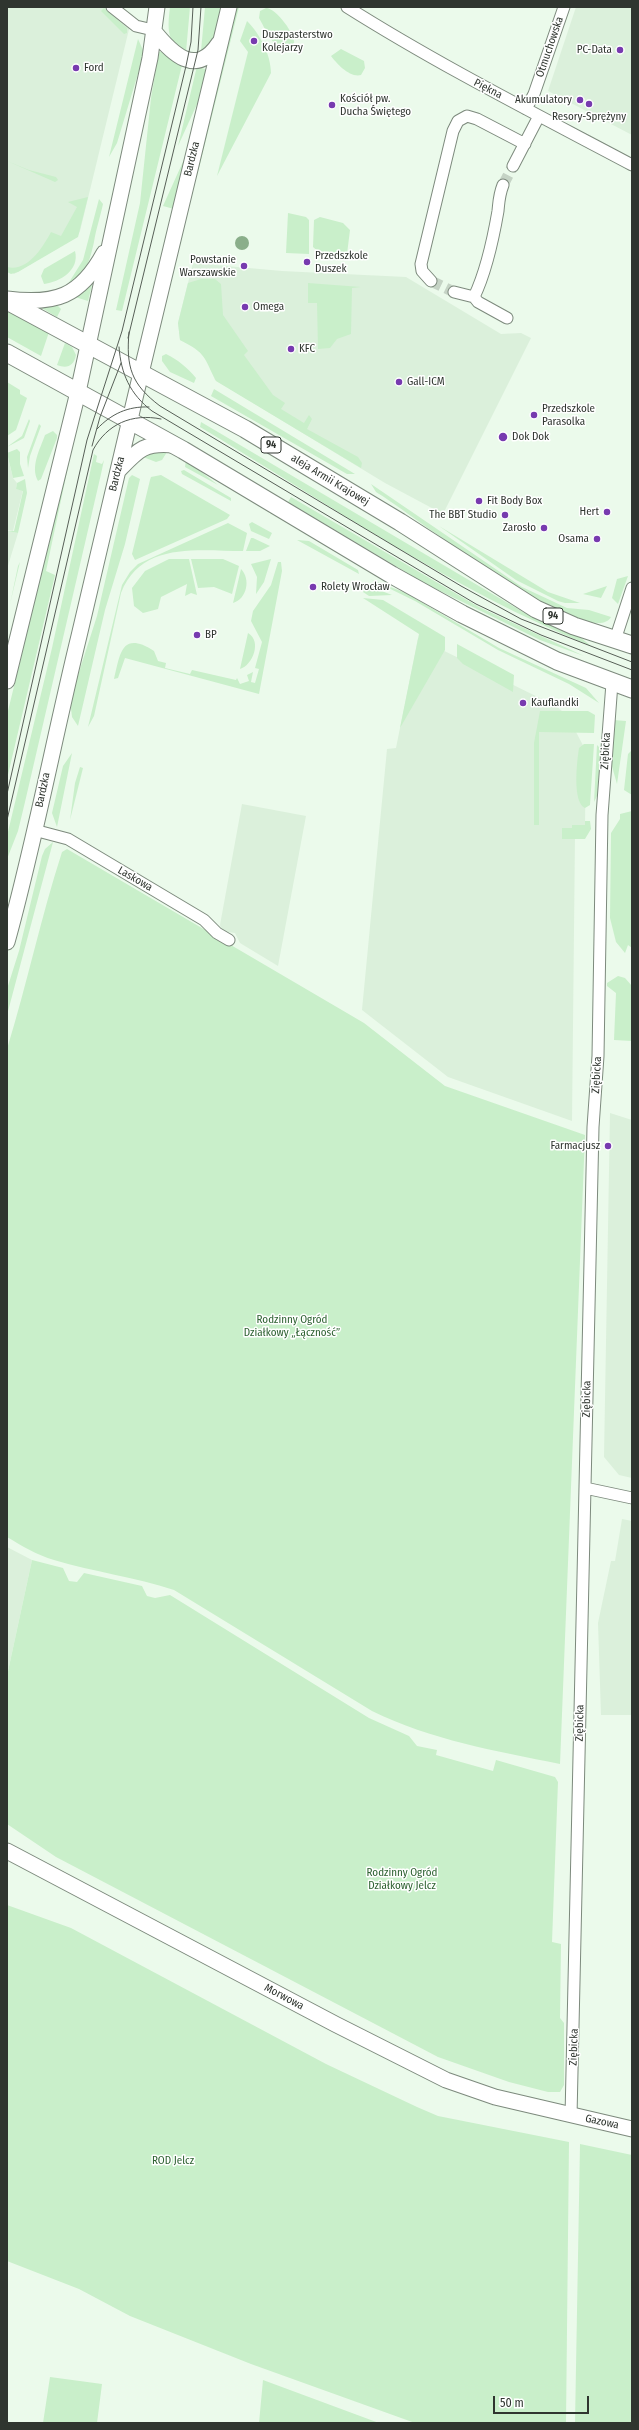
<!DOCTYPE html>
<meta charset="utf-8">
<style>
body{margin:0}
#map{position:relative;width:639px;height:2430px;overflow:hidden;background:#ebfaeb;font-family:"Fira Sans Condensed",sans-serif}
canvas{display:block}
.frame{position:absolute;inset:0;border:8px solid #2f352f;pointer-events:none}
.scale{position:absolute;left:493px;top:2396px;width:96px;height:18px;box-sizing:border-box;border:2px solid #2f352f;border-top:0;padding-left:5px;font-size:12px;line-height:14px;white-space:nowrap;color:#2f352f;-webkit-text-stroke:3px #fff;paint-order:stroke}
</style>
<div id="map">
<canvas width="639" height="2430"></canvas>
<div class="frame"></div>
<div class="scale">50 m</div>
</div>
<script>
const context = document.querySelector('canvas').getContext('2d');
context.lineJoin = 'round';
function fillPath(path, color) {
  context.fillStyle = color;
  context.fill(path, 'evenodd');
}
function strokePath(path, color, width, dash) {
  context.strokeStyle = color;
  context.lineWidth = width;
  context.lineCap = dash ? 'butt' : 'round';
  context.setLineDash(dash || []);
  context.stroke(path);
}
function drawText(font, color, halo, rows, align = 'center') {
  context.font = font + ' "Fira Sans Condensed",sans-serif';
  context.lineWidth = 3;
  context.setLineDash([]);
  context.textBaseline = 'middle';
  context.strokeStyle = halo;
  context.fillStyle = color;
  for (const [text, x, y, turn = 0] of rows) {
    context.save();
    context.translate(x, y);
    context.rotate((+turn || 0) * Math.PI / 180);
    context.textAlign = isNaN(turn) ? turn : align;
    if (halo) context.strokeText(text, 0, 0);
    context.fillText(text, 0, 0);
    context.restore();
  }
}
fillPath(new Path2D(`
 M7,7h113l12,10 -52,214 -3,6 -63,37 -7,-4z
 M576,7h56v128l-84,-44z
 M193,263l89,8 124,6 95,57 20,-1 10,5 -88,176 -58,-31 -170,-103 -8,-20 -11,-12 -16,-8 -2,-17z
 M7,454l6,24 4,5 -1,6 7,1 -10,41 -6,-1z
 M7,531l11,2 -11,36z
 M418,638l138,68 20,17v9l10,19 -1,74h-13v10h3l-3,286 -124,-44 -86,-67 25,-261 9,-1z
 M242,804l64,12 -28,150 -38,-23 -5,-10 -13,-2 -2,-6z
 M610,1113l22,7v358l-13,-3 -15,-18z
 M622,1519l10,2v194h-31l-3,-92 13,-62h4z
 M7,1547l25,13 -25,116z`), '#dbf0db');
fillPath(new Path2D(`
 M170,7h20l-4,45c-21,-8 -18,-27 -16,-45z
 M205,7h16l-7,31 -13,13z
 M235,7h4l-42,169 -1,-3z
 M104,8l23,20v5l-3,1 -23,-23z
 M266,8c10,0 30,27 28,36l-6,6c-14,1 -23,-22 -29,-32l1,-7z
 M247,21c13,13 24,34 24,52l-54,103 31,-124 -8,-11z
 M138,39l5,11v7l-26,86 -8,14z
 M341,49l23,12 1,7 -4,7c-11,3 -24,-11 -30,-19z
 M159,52h3l20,13 -60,246 -6,-1 24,-107 11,-105z
 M197,66l10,4 -9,32 -20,44z
 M186,155l-12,54 -11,-3z
 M7,161l22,9 27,7 2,3 -3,2z
 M88,197l-10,40 -60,35 -7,2 -4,-2v-5c21,5 36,-20 44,-35l10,4 16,-29 -9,-5z
 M99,199l4,5c-3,14 -7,25 -9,38 -4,17 -7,33 -26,42l15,-24z
 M288,213l18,4 3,3v34l-23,-1z
 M320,217l23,6 7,7 -3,24 -27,-1 -7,-6 1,-27z
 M75,251c5,19 -15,31 -31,33l-3,-8 3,-7z
 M201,279h14l6,5 2,31 25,36 -4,4 29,40 12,8 -4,6 23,14 5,-8 3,4 -5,10 51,28 4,6 -1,5 -145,-87c-13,-25 -9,-27 -36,-41l-2,-17 10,-40z
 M308,283l53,4 -9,1 -1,46 -14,5 -7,9 -12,1 -1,-46h-9z
 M92,285l-4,16 -13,-4 16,-13z
 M57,305l4,4 -4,8 -17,-10z
 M7,310l42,22 -8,24 -34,-19z
 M65,343l7,4 4,8c-2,11 -9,14 -19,10z
 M166,354c12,6 21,13 30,24l-2,5 -24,-11 -8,-11v-5z
 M7,382l13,8v4l7,4 -11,32 -9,6z
 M214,389l141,85h-8l-136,-78z
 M29,419l1,2 -6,17 -17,9 15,-11z
 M201,422l322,190 57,25 11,9c-140,-57 -264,-143 -391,-219z
 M39,424l2,2 -11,30 -2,12 -1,-11z
 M53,431l4,4v3l-16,41 -3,2c-8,-14 2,-32 7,-46z
 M17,449l3,3v12l4,12 -11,2 -6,-25z
 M152,451l15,1 -5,8 -6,2 -13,-5z
 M71,453l-25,118 9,4 -48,204v-64z
 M94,454l3,2 -1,6 6,2 2,-4 -3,14 -76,328 -7,29 -11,28v-23l45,-188z
 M186,460l32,25 -33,-18z
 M184,470l47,28v3l-49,-27 -1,-3z
 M132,475l8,4 -15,65 -20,66 -27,116 -6,-9 -2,-17 27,-84 32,-138z
 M161,475l69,40 -3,4 -92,41 -3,-6 18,-74 1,-3z
 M25,479l2,14 -9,40 -11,-2h7l9,-40 -7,-2 1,-6z
 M371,484l151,103 45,21 22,2 22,7c-21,37 -207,-109 -235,-125z
 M291,497l188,110 105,49 -44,-16 -114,-56 -138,-82z
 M252,522l20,11 -3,6 -18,-8 -2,-7z
 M228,523l19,10 -4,18c-45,0 -102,-10 -122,42l-27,123 -6,11 34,-142 8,-13 8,-8z
 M439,526l109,66 32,11h-15l-7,-2 -42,-21z
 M251,538h2l17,8 -10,5h-14z
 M297,540l12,1 49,29 1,4z
 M169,559h20l8,36 -6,-2 -6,3 2,-12 -26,13 -3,12 -15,4 -9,-7 -2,-18 13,-17z
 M191,559h32l16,7 -7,28 -18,-7 -16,1z
 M271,559l-7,23 -8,12 1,-17 -6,-13z
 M20,562l-10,42 8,-38z
 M278,562h3l1,9 -23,123 -134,-36 -7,20 -4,1c6,-24 7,-49 40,-28l4,10 8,2 -1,5 25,6 2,-4 44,10 1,-2 3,6 9,-3 -2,-6 6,-3 -2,10 4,1 4,-14 -4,-1 7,-26 -11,-21 2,-10 18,-26z
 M241,569c10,10 6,30 -8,34z
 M628,576l-10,28 -6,-6 5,-19z
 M370,579l36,14 93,55 87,40 13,15 -30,-19 -71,-34 -83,-49z
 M366,585l26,10 -23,1 -6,-4z
 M607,586l-6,12 -18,-4z
 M363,598l20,2 62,37v13l-45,78 19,-94z
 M248,633c14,8 5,32 -8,36z
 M457,644l57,31 -1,17 -50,-28 -6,-6z
 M540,711h48l7,4 -1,18 -55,-1v93h-5v-82z
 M614,720l12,1 -9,63 -6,-21z
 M584,744h10l-4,61 -5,3c-13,-6 -8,-47 -6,-60z
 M597,745l3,3 -2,46 -4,8z
 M632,750v45l-8,-5 4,-36z
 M72,753l-15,74 -5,-14 11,-47z
 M80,767l3,1 -13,52 5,-37z
 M632,811v137l-4,-3 -3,8 -9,-11 -6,-24 1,-85 9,-14v-5z
 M585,821h5l1,8 -6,10h-23v-11h10v-3h13z
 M53,842l-46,173v-26l12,-38 23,-95 3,-7z
 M67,849l297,174 81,63 140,49 -25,629c-64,-13 -129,-24 -188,-53l-198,-121c-39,-13 -80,-18 -120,-30 -17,-5 -32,-14 -47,-23v-488c20,-65 34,-132 55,-197z
 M618,976l7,2 7,8v55l-18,-1 2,-47 -9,-7v-3z
 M32,1560l31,8 6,13 8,1 7,-9 58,13 5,10 8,2 15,-3 199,123 40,18 8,10 20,4 -1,5 57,16 3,-11 59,17 3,5 -6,160 9,2 -1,74 4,5v62l-4,7h-12l-39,-10 -71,-25 -382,-200 -49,-33v-148z
 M7,1905l64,23 255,136 91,43 21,9 131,26 -3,281h-151l-164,-59 -121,-48 -51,-27 -72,-28z
 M580,2144l52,11v268h-57z
 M50,2377l52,7 -5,39h-54z
 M263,2380l116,43h-120z`), '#c9efca');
fillPath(new Path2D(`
 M235 243a7 7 0 1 1 14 0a7 7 0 1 1-14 0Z`), '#8aae8a');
strokePath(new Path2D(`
 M503,185l10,-19
 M431,281l23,11`), '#c5d3c5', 11, [11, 5.5]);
const street = new Path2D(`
 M112,7l24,19 17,4
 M347,7c92,58 189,107 285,158
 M526,109l8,-15 30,-87
 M513,166l26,-50
 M431,281l-9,-10 -1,-7 32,-133 5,-10 9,-5 10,3 48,25
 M454,292l20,5 4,5 29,16
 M474,297c12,-25 19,-57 24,-86 1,-10 1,-16 5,-26
 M615,640l17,-52
 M34,830l34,9 136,81 13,13 12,7
 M585,1488l47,10
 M571,2116l22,-989 5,-71 4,-241 10,-132`);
const secondary = new Path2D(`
 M153,30c19,24 43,48 66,13
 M7,299c48,6 73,-2 97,-46
 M118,471c20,-21 26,-29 56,-26
 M7,681l71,-289 72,-334 7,-51
 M7,942c28,-101 47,-204 72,-306 49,-210 99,-419 150,-629
 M7,1851l328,173 111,56 49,17 137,32`);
const primary = new Path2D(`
 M7,301l238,128 155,93 136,87 38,17 58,19
 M7,353l176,97 209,125 70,39 95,47 75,28`);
strokePath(street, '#7d8a7d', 13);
strokePath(secondary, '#7d8a7d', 17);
strokePath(primary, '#7d8a7d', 19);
strokePath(street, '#fff', 11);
strokePath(secondary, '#fff', 15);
strokePath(primary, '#fff', 17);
strokePath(new Path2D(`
 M129,332c-3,35 2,52 31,74l301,180 60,33 111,43
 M128,338l70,-288 3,-43
 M119,347c2,27 11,47 33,64l324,193 65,31 91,35
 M97,429c14,-15 31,-23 52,-22
 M92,446l8,-29 21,-54
 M7,794l80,-354 35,-109 64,-265 5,-24 2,-35
 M7,820l86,-370c14,-26 39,-37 68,-31`), '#575f57', 1);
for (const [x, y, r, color] of [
 [254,41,4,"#773aaf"],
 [620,50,4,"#773aaf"],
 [76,68,4,"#773aaf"],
 [580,100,4,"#773aaf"],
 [589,104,4,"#773aaf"],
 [332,105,4,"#773aaf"],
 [307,262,4,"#773aaf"],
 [244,266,4,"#773aaf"],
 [245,307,4,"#773aaf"],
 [291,349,4,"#773aaf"],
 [399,382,4,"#773aaf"],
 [534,415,4,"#773aaf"],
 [503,437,5,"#773aaf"],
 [479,501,4,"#773aaf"],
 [607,512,4,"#773aaf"],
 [505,515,4,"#773aaf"],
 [544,528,4,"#773aaf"],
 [597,539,4,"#773aaf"],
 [313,587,4,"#773aaf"],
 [197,635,4,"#773aaf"],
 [523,703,4,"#773aaf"],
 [608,1146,4,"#773aaf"]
]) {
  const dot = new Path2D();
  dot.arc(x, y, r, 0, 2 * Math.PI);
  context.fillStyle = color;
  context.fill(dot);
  strokePath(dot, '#fff', 1.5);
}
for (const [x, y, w] of [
 [271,445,20],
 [553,616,20]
]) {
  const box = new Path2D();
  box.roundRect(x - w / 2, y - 8, w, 16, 3);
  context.fillStyle = '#fff';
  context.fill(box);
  strokePath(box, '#2f352f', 1);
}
drawText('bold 10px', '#2f352f', null, [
 ["94",271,445],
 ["94",553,616]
]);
drawText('11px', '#2f352f', '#fff', [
 ["Duszpasterstwo",262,35],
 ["Kolejarzy",262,48],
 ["PC-Data",612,50,"right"],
 ["Ford",84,68],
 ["Kościół pw.",340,99],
 ["Ducha Świętego",340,112],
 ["Akumulatory",572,100,"right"],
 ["Resory-Sprężyny",589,117,"center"],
 ["Przedszkole",315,256],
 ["Duszek",315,269],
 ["Powstanie",236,260,"right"],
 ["Warszawskie",236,273,"right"],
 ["Omega",253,307],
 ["KFC",299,349],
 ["Gall-ICM",407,382],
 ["Przedszkole",542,409],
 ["Parasolka",542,422],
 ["Dok Dok",512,437],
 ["Fit Body Box",487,501],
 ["Hert",599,512,"right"],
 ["The BBT Studio",497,515,"right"],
 ["Zarosło",536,528,"right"],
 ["Osama",589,539,"right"],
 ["Rolety Wrocław",321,587],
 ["BP",205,635],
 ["Kauflandki",531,703],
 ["Farmacjusz",600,1146,"right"]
], 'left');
drawText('11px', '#2f352f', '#fff', [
 ["Otmuchowska",550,47,-71],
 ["Piękna",488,89,27],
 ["Bardzka",192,159,-76],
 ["Bardzka",117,474,-76],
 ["aleja Armii Krajowej",330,480,31],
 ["Ziębicka",606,751,-87],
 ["Bardzka",43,790,-78],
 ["Laskowa",135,879,30],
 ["Ziębicka",597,1075,-87],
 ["Ziębicka",587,1399,-89],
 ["Ziębicka",580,1723,-89],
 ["Morwowa",284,1997,28],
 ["Ziębicka",574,2047,-88],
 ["Gazowa",602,2122,12]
]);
drawText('11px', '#2e6232', '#fff', [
 ["Rodzinny Ogród",292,1320],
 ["Działkowy „Łączność”",292,1333],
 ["Rodzinny Ogród",402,1873],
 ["Działkowy Jelcz",402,1886],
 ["ROD Jelcz",173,2161]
]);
</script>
